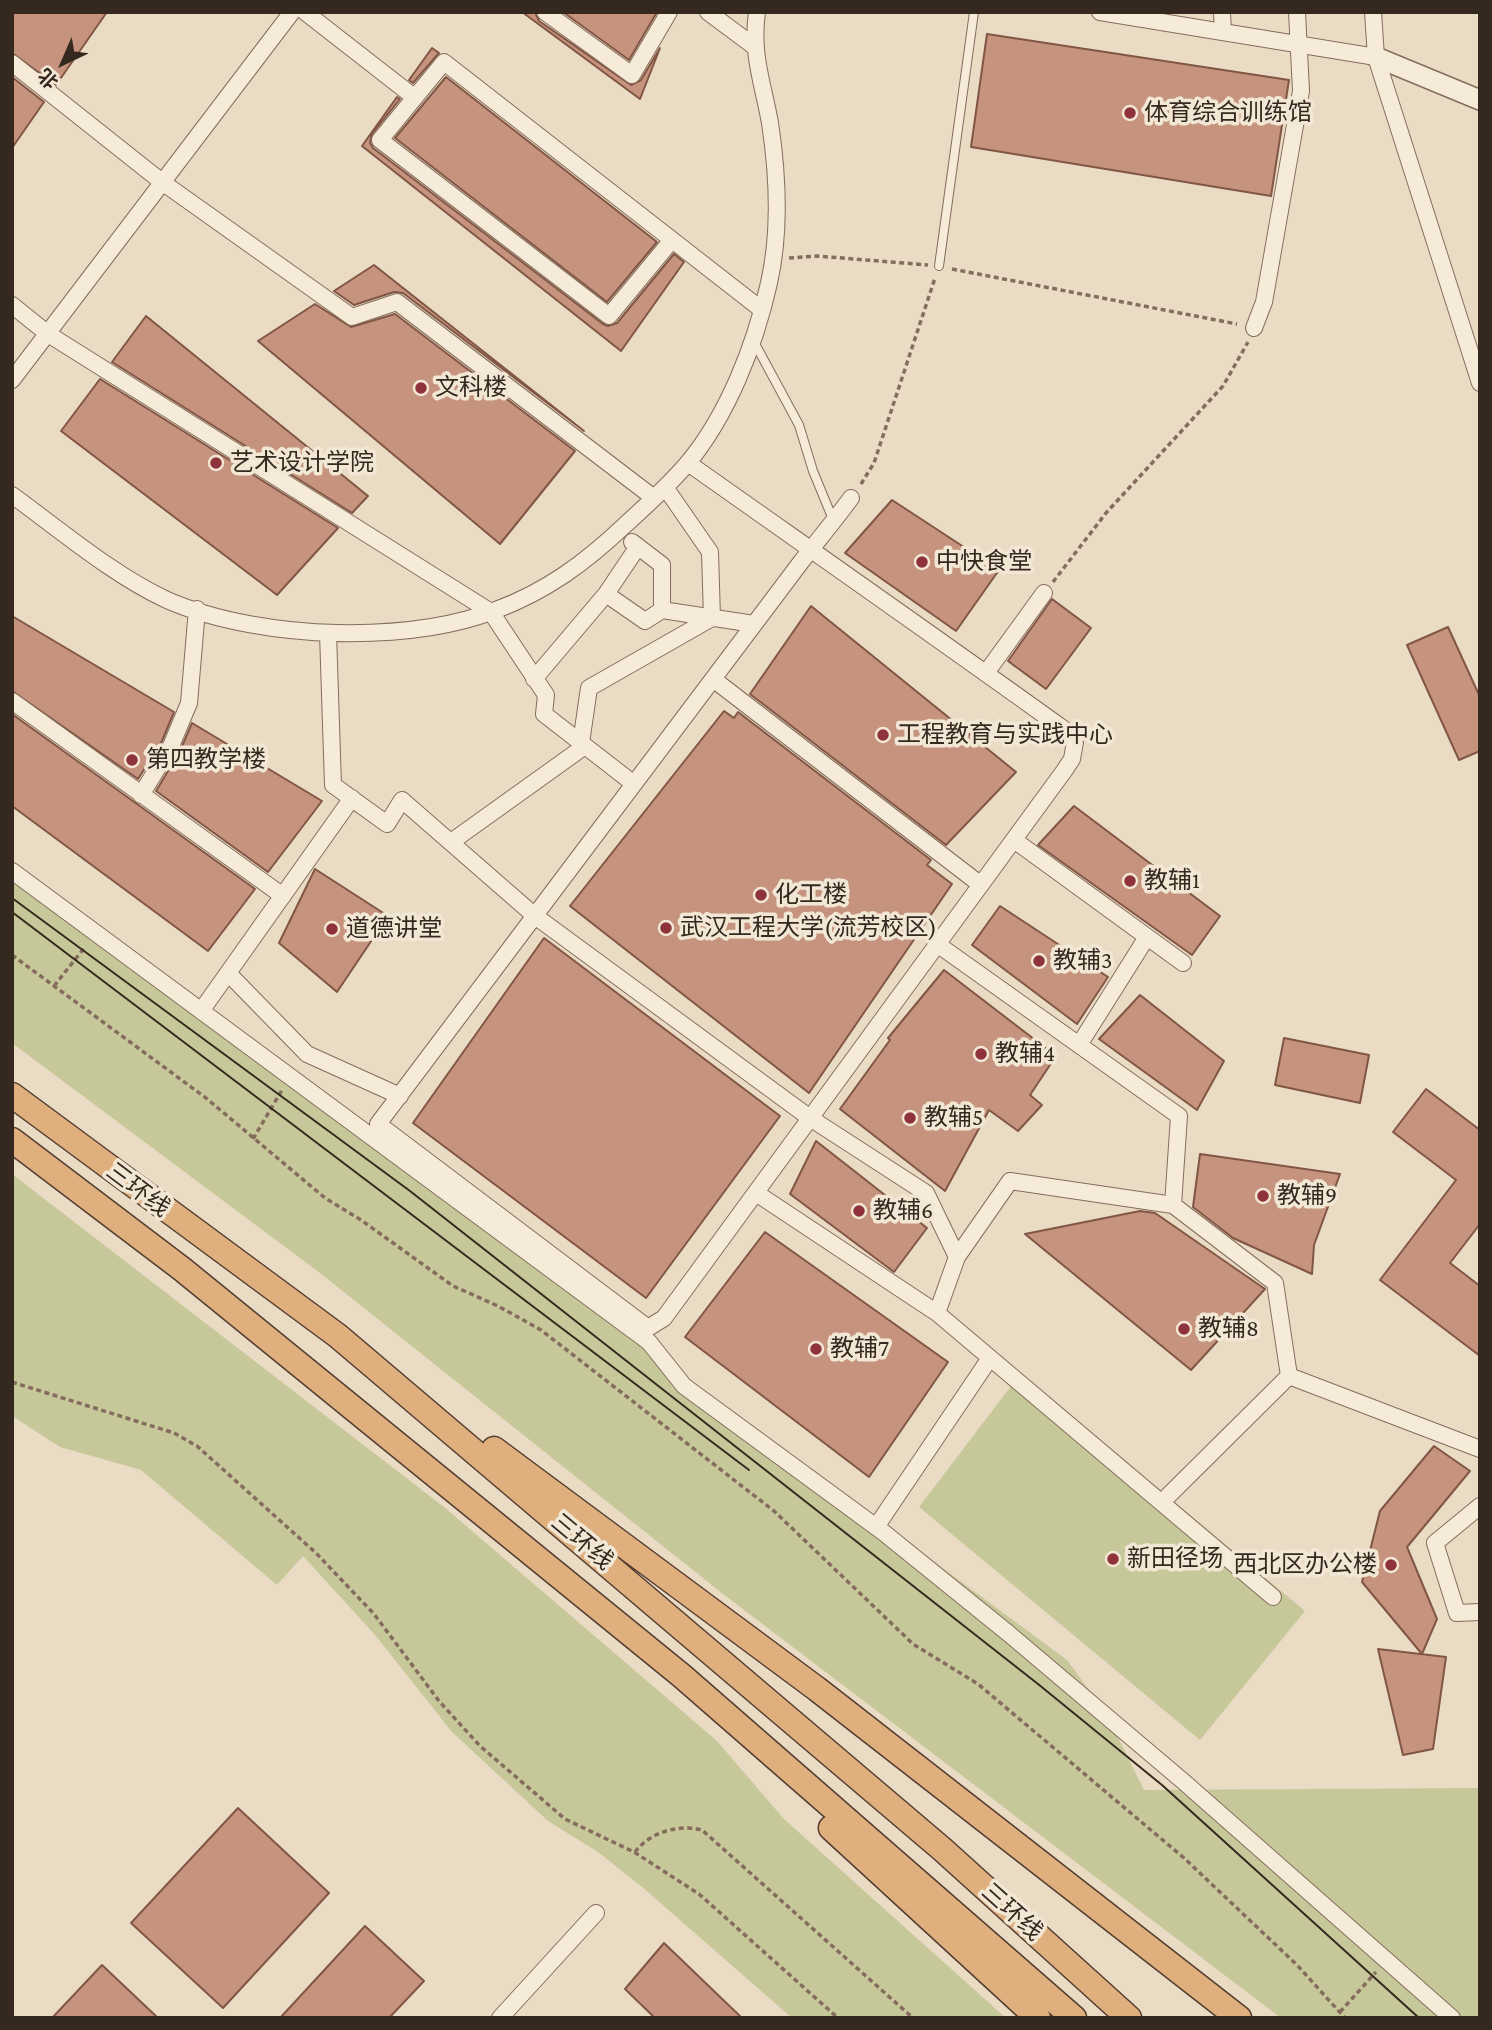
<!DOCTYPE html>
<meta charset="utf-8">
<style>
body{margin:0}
#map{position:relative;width:1492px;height:2030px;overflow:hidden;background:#eadbc5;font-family:"Crimson Pro","Noto Sans SC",serif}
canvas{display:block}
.frame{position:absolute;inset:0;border:14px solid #35281f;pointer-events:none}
.north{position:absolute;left:28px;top:28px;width:70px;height:70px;-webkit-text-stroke:5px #f2e7d4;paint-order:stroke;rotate:224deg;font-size:19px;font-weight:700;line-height:28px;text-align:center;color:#35281f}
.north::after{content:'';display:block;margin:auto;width:24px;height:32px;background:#35281f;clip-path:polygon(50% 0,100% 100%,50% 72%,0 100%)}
</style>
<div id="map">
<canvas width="1492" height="2030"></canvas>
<div class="frame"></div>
<div class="north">北</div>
</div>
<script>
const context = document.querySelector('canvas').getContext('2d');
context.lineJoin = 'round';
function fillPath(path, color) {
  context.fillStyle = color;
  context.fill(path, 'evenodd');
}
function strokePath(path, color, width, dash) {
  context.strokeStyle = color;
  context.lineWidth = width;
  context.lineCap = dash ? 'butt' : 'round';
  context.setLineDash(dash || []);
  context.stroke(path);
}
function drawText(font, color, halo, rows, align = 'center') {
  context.font = font + ' "Crimson Pro","Noto Sans SC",serif';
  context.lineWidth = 7;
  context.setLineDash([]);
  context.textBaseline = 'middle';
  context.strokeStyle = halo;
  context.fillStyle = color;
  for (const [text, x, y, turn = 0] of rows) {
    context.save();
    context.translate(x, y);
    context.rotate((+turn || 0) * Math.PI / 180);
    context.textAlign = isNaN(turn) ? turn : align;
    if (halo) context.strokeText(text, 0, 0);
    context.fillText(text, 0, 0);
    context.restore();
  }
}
fillPath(new Path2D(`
 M12,880l1055,780 39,53 38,77 336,-2v230h-199l-558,-424 -403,-321 -308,-230z
 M12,1174l432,333 273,234 67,78 222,199h-214l-150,-131 -44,-35 -50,-31 -96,-89 -76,-96 -73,-80 -26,29 -136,-115 -81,-23 -48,-31z
 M1021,1373l284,238 -105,129 -281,-233z`), '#c7c89a');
const building = new Path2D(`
 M12,12h95l-51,73 -44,-32z
 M522,12h13l4,9 92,64 10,-5 19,-32 -20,51z
 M563,12h94l-28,48z
 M987,34l302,46 -18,116 -300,-49z
 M432,48l7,5 -26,30 -4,-3z
 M12,77l32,25 -32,46z
 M446,77l211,165 -50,60 -212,-164z
 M397,97l3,2 -28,35 -2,9 3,5 230,176 5,2 9,-3 57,-69 10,8 -63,89 -259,-205z
 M374,265l210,166 -181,-138 -9,-1 -40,13 -20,-14z
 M315,304l36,23 44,-13 180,137 -75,93 -242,-203z
 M146,316l222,180 -16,17 -240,-151z
 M100,379l238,149 -61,67 -216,-164z
 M892,500l107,70 -43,61 -111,-78z
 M1052,599l39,29 -45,61 -38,-28z
 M811,606l205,166 -70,73 -196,-151z
 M12,616l162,96 -12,29 -24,38 -126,-88z
 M1448,627l32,70v54l-21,9 -52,-115z
 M724,711l10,7 4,-6 193,148 -4,5 25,19 -143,209 -239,-187z
 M12,714l243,175 -47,62 -196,-145z
 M192,723l130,78 -54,71 -112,-81 24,-40z
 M1074,806l146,110 -28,39 -154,-110z
 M315,869l73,47 -51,76 -58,-49z
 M1000,906l108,71 -31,47 -105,-79z
 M544,938l236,178 -134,182 -233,-175z
 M944,970l112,86 -26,39 12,10 -24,26 -29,-21 -44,81 -105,-82 50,-69 -2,-2z
 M1140,995l84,66 -27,49 -98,-71z
 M1284,1038l85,17 -9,48 -85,-18z
 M1426,1089l54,41v94l-30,39 30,23v70l-100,-76 76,-100 -63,-48z
 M816,1141l111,87 -33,44 -104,-78z
 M1200,1154l140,20 -26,71 -2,29 -79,-36 -40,-31z
 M1140,1211l15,2 110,76 -74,81 -166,-136z
 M765,1232l183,130 -79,115 -184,-140z
 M1434,1446l36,25 -63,76 30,72 -15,35 -60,-72 18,-71z
 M1378,1649l68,8 -13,92 -30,6z
 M238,1808l91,85 -106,115 -92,-85z
 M365,1926l59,55 -35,37h-109z
 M664,1943l78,75h-87l-30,-29z
 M102,1965l56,53h-106z`);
fillPath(building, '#c6947e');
strokePath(building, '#815644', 2);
const service = new Path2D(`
 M939,266l35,-254
 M753,340l46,85 14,46 21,51`);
const minor = new Path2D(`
 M305,12l109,85
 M545,12l87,63 37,-63
 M708,12l47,35
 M1100,12l276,45
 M1222,12l1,20
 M1373,12l3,45 104,326
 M12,63l150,119 190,135 45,-15 257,196
 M672,240l-63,76 -229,-176 64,-78 318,248
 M12,305l36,29 443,278 55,83 -2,19 90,70
 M1254,328l10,-26 37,-211 -4,-79
 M12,380l280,-368
 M688,463c126,89 252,177 377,267l10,12 -3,17 -8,12 -400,547 -16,10 -270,-204 423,-562c17,-22 34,-42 50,-64
 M12,495c48,35 101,80 155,105 50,22 116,32 170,33 52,1 110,-4 159,-23 51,-19 90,-48 129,-85 21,-19 43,-39 62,-61 41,-49 68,-119 82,-181 12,-53 9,-107 1,-160 -7,-40 -19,-68 -13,-111
 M632,542l30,23v45
 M606,594l39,27 17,-11 92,14
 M328,633l5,152 54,39 15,-24 133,116 275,202 116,75 31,64
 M986,673l58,-80
 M534,679l72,-85 31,-46
 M713,679l268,206
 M12,701l271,195
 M581,743l8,-55 123,-70 -2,-66 -45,-65
 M141,795l30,-49 18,-43 8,-94
 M1014,840l169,123
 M451,842l134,-96
 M12,871l637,471 35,44 199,146 125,101 176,149 268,236
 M937,944l242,172 -6,89
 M228,973l79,81 93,42
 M201,1011l151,-213
 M1079,1045l68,-108
 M756,1193l181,120 336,284
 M937,1313l20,-56 53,-76 163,24 102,78 14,93
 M1289,1376l191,73
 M1168,1496l121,-120
 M1480,1506l-45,37 22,70 23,-1
 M876,1527l114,-169
 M500,2018l96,-105`);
const tertiary = new Path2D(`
 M1376,57l104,43`);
const trunk = new Path2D(`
 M12,1095l326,241 604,513 187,169
 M12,1140l170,129 500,407 392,342
 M494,1449l323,240 422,329
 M831,1828l207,190`);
strokePath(service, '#846d5d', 10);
strokePath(minor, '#846d5d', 18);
strokePath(tertiary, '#846d5d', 22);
strokePath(trunk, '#523d30', 27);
strokePath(new Path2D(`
 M789,258l28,-2 111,9
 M952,269l285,55
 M861,484l13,-21 61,-185
 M1053,582l53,-69 117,-127 25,-44
 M12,955l194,143 119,100 36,22 92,66 45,20 43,24 233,181 139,133 65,40 206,174 113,107 48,53
 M54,986l31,-39
 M253,1139l29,-49
 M12,1382l162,51 23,13 119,107 58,61 65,87 41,45 85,73 69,33 65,42 139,124
 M635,1852c15,-20 44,-28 67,-22l211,188
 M1340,2012l36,-40`), '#846d5d', 3.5, [5, 3.5]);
strokePath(service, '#f6ead8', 8);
strokePath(minor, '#f6ead8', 16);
strokePath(tertiary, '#f6ead8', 19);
strokePath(trunk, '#dfaf7e', 24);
strokePath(new Path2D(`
 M12,898l398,293 628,493 124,101 257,233
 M12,912l737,558`), '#35281f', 2);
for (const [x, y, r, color] of [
 [1130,113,7,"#8e323c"],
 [421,388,7,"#8e323c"],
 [216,463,7,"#8e323c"],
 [922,562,7,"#8e323c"],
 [883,735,7,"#8e323c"],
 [132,760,7,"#8e323c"],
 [1130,881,7,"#8e323c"],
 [761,895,7,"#8e323c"],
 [666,928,7,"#8e323c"],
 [332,929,7,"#8e323c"],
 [1039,961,7,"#8e323c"],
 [981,1054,7,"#8e323c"],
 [910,1118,7,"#8e323c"],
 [1263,1196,7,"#8e323c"],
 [859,1211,7,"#8e323c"],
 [1184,1329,7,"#8e323c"],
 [816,1349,7,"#8e323c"],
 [1113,1559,7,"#8e323c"],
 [1391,1565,7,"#8e323c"]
]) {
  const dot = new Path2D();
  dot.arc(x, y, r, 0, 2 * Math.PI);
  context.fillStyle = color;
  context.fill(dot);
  strokePath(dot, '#f2e7d4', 2.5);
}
drawText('24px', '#35281f', '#f2e7d4', [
 ["体育综合训练馆",1144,113],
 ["文科楼",435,388],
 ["艺术设计学院",230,463],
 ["中快食堂",936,562],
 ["工程教育与实践中心",897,735],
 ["第四教学楼",146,760],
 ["教辅1",1144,881],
 ["化工楼",775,895],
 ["武汉工程大学(流芳校区)",680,928],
 ["道德讲堂",346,929],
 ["教辅3",1053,961],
 ["教辅4",995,1054],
 ["教辅5",924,1118],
 ["教辅9",1277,1196],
 ["教辅6",873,1211],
 ["教辅8",1198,1329],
 ["教辅7",830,1349],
 ["新田径场",1127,1559],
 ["西北区办公楼",1377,1565,"right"]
], 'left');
drawText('24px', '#35281f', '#f2e7d4', [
 ["三环线",138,1190,37],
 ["三环线",582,1542,40],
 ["三环线",1012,1912,42]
]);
</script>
